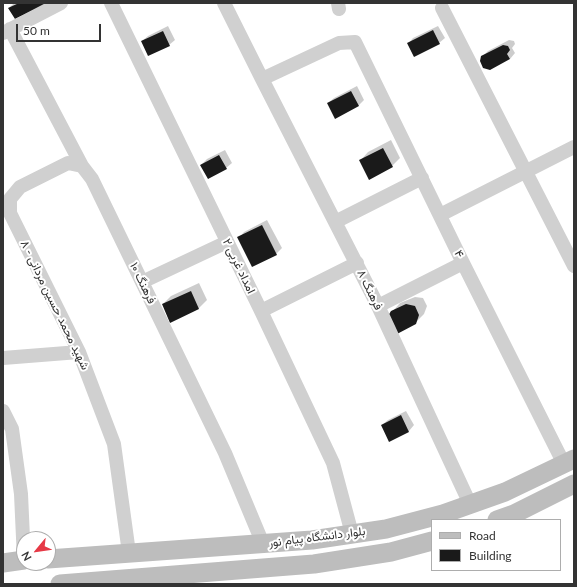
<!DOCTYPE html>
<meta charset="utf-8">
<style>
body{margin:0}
#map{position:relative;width:577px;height:587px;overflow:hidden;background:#fff;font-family:Lato,sans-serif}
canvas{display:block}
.frame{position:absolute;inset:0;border:4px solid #333;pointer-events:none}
.legend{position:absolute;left:431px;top:519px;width:130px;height:52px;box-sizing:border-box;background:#fff;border:1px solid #adadad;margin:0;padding:5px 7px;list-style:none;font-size:12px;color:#333}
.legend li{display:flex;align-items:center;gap:8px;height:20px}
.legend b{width:20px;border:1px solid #adadad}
.north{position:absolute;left:16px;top:531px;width:40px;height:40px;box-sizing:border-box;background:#fff;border:1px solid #adadad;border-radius:50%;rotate:241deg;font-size:11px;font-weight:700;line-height:16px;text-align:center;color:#333}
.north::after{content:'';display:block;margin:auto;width:14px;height:18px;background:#e63946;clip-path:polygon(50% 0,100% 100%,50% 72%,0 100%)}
.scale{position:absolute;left:16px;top:24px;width:85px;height:18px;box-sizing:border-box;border:2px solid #333;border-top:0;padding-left:5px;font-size:12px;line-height:14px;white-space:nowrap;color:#333;-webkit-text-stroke:3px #fff;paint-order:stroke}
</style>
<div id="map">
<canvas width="577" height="587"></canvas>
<div class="frame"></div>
<ul class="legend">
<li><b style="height:5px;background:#bdbdbd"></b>Road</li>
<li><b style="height:11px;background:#1a1a1a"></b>Building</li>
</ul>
<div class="north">N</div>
<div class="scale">50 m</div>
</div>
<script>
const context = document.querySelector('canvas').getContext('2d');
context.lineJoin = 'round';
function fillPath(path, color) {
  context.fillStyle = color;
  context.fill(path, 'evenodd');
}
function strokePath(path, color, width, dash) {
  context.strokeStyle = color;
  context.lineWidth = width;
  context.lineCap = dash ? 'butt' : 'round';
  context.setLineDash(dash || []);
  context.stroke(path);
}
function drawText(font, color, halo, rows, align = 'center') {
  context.font = font + ' Lato,Vazirmatn,sans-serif';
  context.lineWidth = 4;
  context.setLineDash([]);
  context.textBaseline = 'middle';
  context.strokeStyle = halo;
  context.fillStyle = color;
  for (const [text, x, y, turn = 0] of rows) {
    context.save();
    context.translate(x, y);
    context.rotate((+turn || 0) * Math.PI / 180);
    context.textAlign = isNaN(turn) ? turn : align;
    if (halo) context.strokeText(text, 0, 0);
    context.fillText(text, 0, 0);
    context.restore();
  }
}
fillPath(new Path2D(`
 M14,3h32l-37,5z
 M168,26l7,14 -6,5 -27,-4 6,-5z
 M438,26l7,12 -6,5 -31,1 5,-6z
 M509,40l5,1 1,3 -3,4 3,5 -5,6 -28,-2 6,-6z
 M357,86l7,14 -6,6 -30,-3 6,-5z
 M391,140l9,18 -8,8 -32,-5 8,-9z
 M225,150l7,13 -6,5 -25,-3 6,-6z
 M267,220l15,28 -6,6 -37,-16 5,-6z
 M199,283l8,17 -8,8 -28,13 -8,-17 8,-8z
 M415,297l8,1 4,8 -3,8 -9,9 -23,-11 8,-9z
 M406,411l8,14 -5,6 -19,9 -8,-15 6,-5z`), '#0003');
fillPath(new Path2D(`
 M19,3h29l-33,16 -7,-11z
 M433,30l7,14 -26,13 -7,-14z
 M163,31l7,15 -22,10 -7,-15z
 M503,45l5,1 2,4 -3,4 3,5 -20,11 -7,-2 -3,-7 1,-5z
 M351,91l8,15 -24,13 -8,-16z
 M383,148l10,19 -24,13 -10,-20z
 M219,155l8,14 -19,10 -8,-14z
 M262,225l15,30 -25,12 -15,-30z
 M191,291l8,18 -29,14 -8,-19z
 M406,304l9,2 4,9 -3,9 -19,10 -9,-18 3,-5z
 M401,415l8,17 -20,10 -8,-17z`), '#1a1a1a');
strokePath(new Path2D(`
 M111,3l150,308 72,152 19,71
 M224,3l38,76 116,227 92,198
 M338,3l1,6
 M442,8l132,258
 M10,29l72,137 10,13 133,274 38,91
 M3,33l58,-30
 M262,79l77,-36 16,-1 108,221 101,201
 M82,166l-14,-3 -48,24 -10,12v14l69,139 35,92 15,109
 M440,215l134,-68
 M335,222l87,-44
 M142,282l85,-40
 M378,306l85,-43
 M261,311l96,-48
 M3,358l76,-6
 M3,411l9,18 9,65 3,66`), '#d0d0d0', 14);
strokePath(new Path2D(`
 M497,520l17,-6 60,-30
 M48,559l264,-19 74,-11 57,-15 62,-22 69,-33
 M3,563l21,-3
 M60,584l254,-20 77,-12 41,-11`), '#bdbdbd', 19);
drawText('12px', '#333', '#fff', [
 ["۴",459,254,64],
 ["امداد غربی ۲",239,266,64],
 ["فرهنگ ۱۰",143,283,64],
 ["فرهنگ ۸",370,290,64],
 ["شهید محمد حسین مردانی - ۸",55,305,64],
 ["بلوار دانشگاه پیام نور",317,537,-7]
]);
</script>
